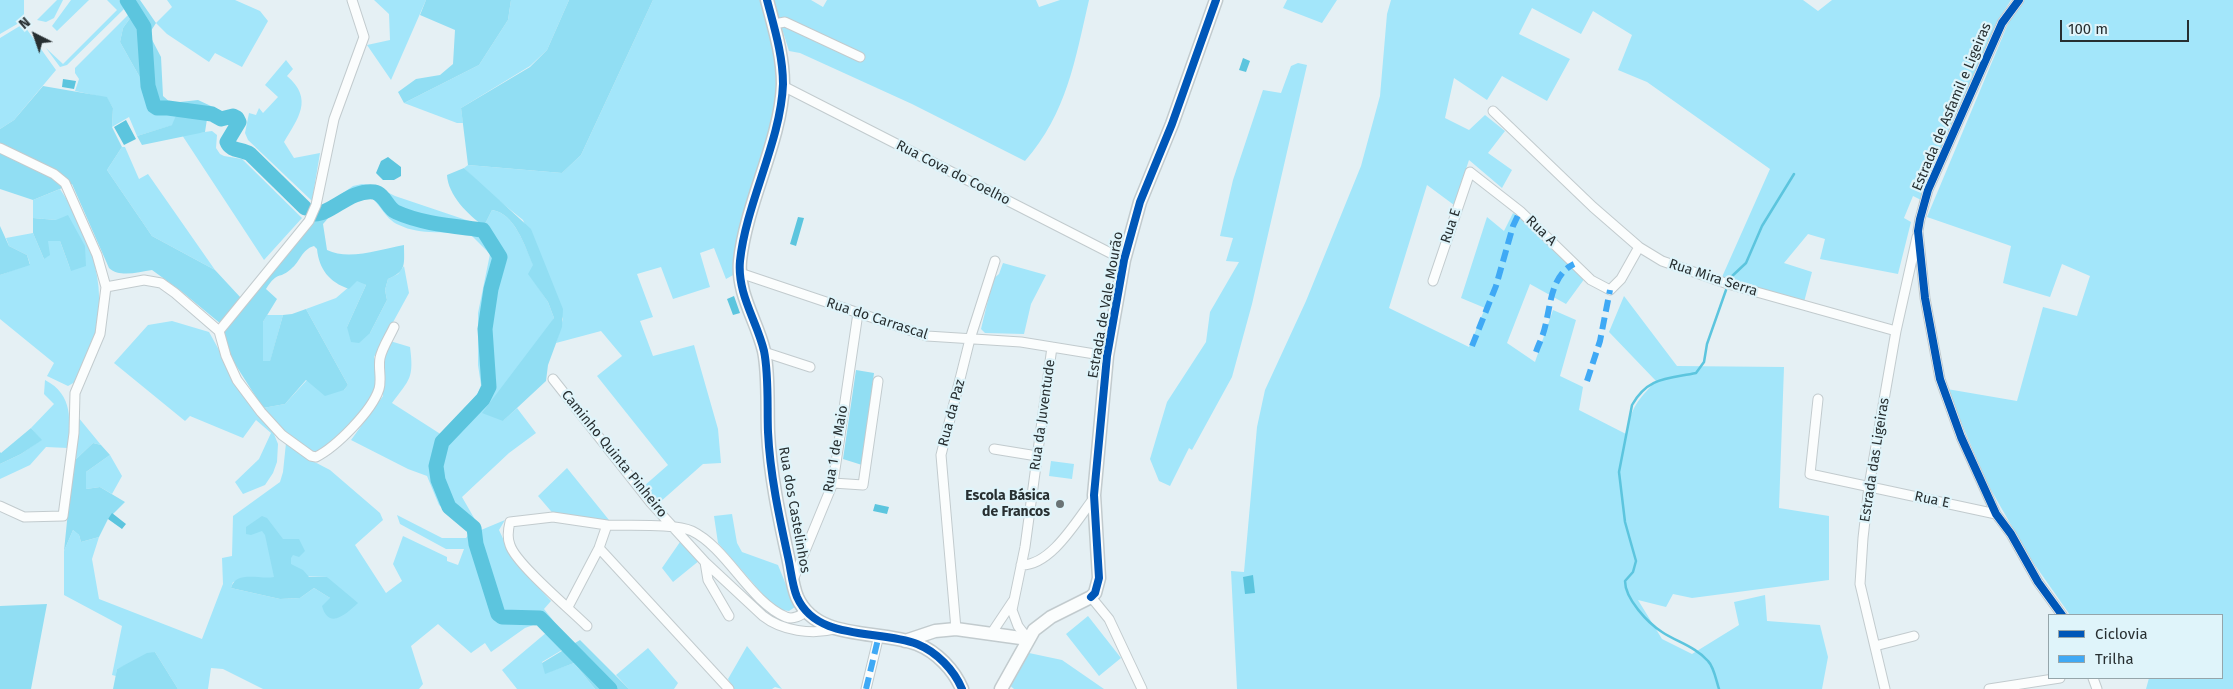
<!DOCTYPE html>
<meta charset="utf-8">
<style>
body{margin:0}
#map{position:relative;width:2233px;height:689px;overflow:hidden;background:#e5f0f4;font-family:"Fira Sans",sans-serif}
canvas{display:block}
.legend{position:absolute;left:2048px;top:614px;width:175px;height:65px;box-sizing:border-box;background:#dff4fa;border:1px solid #95a5aa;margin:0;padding:6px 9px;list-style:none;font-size:15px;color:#272f31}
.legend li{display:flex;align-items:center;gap:10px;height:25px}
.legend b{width:25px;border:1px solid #95a5aa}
.north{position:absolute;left:10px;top:10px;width:50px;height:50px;-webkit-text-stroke:4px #dff4fa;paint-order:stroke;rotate:319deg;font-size:14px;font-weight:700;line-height:20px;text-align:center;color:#272f31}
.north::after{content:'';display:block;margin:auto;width:18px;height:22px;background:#272f31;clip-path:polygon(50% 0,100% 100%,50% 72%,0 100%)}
.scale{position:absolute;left:2060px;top:20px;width:129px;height:22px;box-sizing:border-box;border:2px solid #272f31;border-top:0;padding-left:6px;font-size:15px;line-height:18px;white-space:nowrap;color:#272f31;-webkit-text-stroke:4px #dff4fa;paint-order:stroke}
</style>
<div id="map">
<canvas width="2233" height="689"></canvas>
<ul class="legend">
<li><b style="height:6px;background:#0057b8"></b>Ciclovia</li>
<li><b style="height:6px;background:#3fa9f5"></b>Trilha</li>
</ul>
<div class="north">N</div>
<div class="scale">100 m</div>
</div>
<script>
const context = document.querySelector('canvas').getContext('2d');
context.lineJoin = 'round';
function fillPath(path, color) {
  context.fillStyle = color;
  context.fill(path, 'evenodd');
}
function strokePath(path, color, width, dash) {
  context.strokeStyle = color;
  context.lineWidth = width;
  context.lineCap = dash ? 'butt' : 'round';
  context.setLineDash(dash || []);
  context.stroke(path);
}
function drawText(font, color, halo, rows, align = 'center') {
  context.font = font + ' "Fira Sans",sans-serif';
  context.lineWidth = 4.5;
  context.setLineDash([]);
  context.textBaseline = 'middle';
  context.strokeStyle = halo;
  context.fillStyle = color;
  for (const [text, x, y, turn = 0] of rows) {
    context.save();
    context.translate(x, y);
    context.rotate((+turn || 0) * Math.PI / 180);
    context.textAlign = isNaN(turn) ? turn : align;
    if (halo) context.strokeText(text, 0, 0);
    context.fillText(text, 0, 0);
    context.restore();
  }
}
fillPath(new Path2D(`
 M0,0h24v20l-24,14z
 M57,0h6l-9,18 -8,4 -9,-2z
 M71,0h18l-32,31 -5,-5z
 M107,0h12l5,9 -57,56 -7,2 -14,-19 17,16 54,-54z
 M167,0h68l25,11 8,10 -26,46 -27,-14 -6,9 -42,-28 -11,-11 16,-16z
 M374,0h52l-35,80 -24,-35 23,-5 -1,-26z
 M511,0h58l-22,50 -17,16 -69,42 2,15h-6l-53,-20 75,-38 29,-45z
 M653,0h108l17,60 -1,28 -5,32 -37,154 -9,5 -12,-31 -14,5 10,34 -37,12 -12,-32 -24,7 16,43 -13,4 13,35 41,-11 24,84 3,34 -18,1 -44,39 -15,-17 24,-21 -71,-89 25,-20 -21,-25 -45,12 7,-24 -40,-99 -36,-29 -23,-23 4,-3 94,8 19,-18z
 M773,0h38l12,7 4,-7h209l3,7 21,-7h29c-14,60 -22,113 -64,161l-113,-57 -112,-51 -11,-2z
 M1287,0h50l-15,23 -39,-15z
 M1391,0h412l15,11 14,-11h179l-15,24 -62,140 -13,36 -8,-4 -9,22 7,4 -13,52 -78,-15 5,-20 -17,-5 -24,29 28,9 -8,30 -82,-25 48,-108 -123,-87 -29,-12 14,-35 -39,-24 -12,23 -49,-26 -13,26 51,25 -23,42 -45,-25 -15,24 -33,-22 -9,40 24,12 16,-15 20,16 -17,22 24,17 -10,18 -33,-28 -15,45 -27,-20 -38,123 80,39 16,-39 -24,-10 26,-81 17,14 9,-18 18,12 54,53 -19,26 -36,-20 -23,59 28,19 18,-52 23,10 -16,56 23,11 -4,23 47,24c6,-28 11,-33 30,-53l-47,-49 15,-36 53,70 107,1 -5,141 50,8v64l-137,18 -19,-4 -7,13 -28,-7 24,39 30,15 47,-29 -5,-23 31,-7 2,26 53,4 8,32 -6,32h-585l-6,-118 13,1 13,-145 8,-37 41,-89 55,-135 19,-70 7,-82z
 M2024,0h209v689h-87l3,-11h73v-63h-152l-40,-57 -43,-75 -40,-94 70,12 26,-94 34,9 13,-40 -28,-12 -12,33 -47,-14 8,-37 -84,-29 83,-198z
 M131,12l2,2 -10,14 -3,14 23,41 7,24 26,8 -3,10 -36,11 -8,-19 -17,10 1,-19 -6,-10 -32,-7 4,-12 -4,-6v-5z
 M23,24l33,46 -42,50 -14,9v-91z
 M286,60l7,9 -6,7c27,23 11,42 -3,66l10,16 26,-5 -8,48 -64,-61 -3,-7 4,-20 7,2 3,-7 4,5 15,-16 -13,-12z
 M1298,63l9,2 -55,239 -20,73 -40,73 -3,-2 -19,38 -11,-5 -9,-22 17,-57 39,-60 4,-30 29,-50 -13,-1 7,-23 -13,-2 13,-56 30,-90 18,3 10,-27z
 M212,131l5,4 -1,13 4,6 4,2 18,3 60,59 -38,42 -82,-125z
 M122,147h3l14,32 9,-5 67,96 -63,-34 -45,-66z
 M362,184l13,2 20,10 89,30 8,-16c23,3 33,37 42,56l-5,8 19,28 6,16 -51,103 14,-13 19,25 -27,20 -47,44 19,33 24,-10 -6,10 14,30 38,41 -7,8 28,35 -30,18 4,11 28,-10 21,26h-78l-15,-19 45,-38 -8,-9 -14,5 -34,24 -6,-9 -14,10 -33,-29 -27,22 12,38 -4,5h-156l-40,-20 -12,-1 -3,21h-30l-23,-37 -38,17 -1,7 -4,-1 10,-49 -58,-31v-44l9,-21 6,5 2,7 18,-5 -7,22 7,40 103,40 21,-55 -1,-26 10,-2 1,-40 47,-34 3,-10 3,-29 19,14 25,13 50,43 3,7 -28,25 31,48 16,-12 -9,-17 10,-28 44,21v4l11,4 6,-16h-18l-46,-25 -3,-9 45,23h24l3,-4 -7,-9 -23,-20 -12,-29 -19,-7 -57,-29 32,-44v-36l7,-19 20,6c4,31 0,32 -18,56l50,32 36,-42 3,-8 -3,-20v-52l12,-59 -19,-19c-23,-5 -50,1 -72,-10 -15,-6 -21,-26 -30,-28 -12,-3 -32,10 -42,17l-6,-6 32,-22zM295,576l32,1 9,42 -6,-21 -16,-10 -14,10 -20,1 -49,-11 2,-6z
 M60,189c32,48 52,105 30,162 -4,11 -12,19 -15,31l-7,4 -21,-10 7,-13 -54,-44v-44l30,-11 -3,-9 -18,-9 -3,-8 27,-5 11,26 4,-18h12l11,30 -15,-51 -23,-2v-18z
 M1003,263l43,12 -15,29 -7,30 -39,-1 -4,-4 12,-50 6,-5z
 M404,266l5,27 -35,64c3,8 5,15 4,23 -2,16 -49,77 -65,71 -20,-7 -36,-28 -50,-43l22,-4 22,-24 37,10 4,-5 -42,-76 30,-11 21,-18 9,5 -19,42 23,6 17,-33 -2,-10 3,-11 10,-5z
 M267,315h16l-13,47 -8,-1 1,-39z
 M172,321l37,11 34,61 29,36 6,15 -1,18 -4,11 -8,12 -22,9 -8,-12 24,-23 12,-26 -15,-13 -13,18 -53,-22 -5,5 -71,-58 34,-38z
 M45,380c29,15 25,41 23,68l-22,-1 -16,18 -30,14v-15l21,-10 20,-14 -10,-12 23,-24 -10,-10z
 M78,417l23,28 -8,-2 -20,19z
 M110,455l12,21 -10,18 -12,-7 -14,2v-17z
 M1051,461l23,3 -2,15 -23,-3z
 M567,468l42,52 -53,-3 -18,-21z
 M732,514l5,29 5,9 36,13 17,42 -6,4 -7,-1 -10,-5 -54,-62 -4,-27z
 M680,542l20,18 -27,22 -11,-14z
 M1088,616l33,42 -22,18 -33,-42z
 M747,646l35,43 -7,-2 -3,2h-38l-6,-10z
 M648,648l30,35 -4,6h-45l-13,-14z
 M1029,653l33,7 42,29h-90l-6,-5z`), '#a3e6fa');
fillPath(new Path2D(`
 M124,0h16l16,23 -7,11 12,23 2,39 8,7 27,-3 28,13 -2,9 -5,2 -12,-5 -2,13 -63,13 -5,-9 35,-11 4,-10 -26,-8 -7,-24 -23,-41 3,-14 10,-14z
 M426,0h85l-3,20 -29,45 -75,38 -6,-11 18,-13 24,-4 13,-11 2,-34 -35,-15z
 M569,0h84l-72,155 -19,18 -94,-8 -7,-57 69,-41 17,-17z
 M43,86l64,11 6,11 -1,19 10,20 -15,23 45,66 63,34 26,28 67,-84 11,-7 11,9 -7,8 4,26c22,11 54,-1 77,-5 0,19 3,26 -16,34l-3,11 2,10 -17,33 -11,10 -8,-1 -4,-15 19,-42 -9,-4 -8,8c-20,-7 -30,-20 -32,-40l-3,-3c-12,3 -14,16 -23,23 -12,11 -13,1 -25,20l11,10 -14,23v39h7l13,-46 9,-1 14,-5 42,76 -4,5 -19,6 -19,-16 -21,24 -22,4 -35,-55 -7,-29 -40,-33 -29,-21c-14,2 -32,8 -43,-2l-37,-84 -39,16 -33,-11v-60l14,-9z
 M464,168l67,61 32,80 -1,18 -14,38 -2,16 -43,40 -21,-8 72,-95 -6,-16 -20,-28 5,-9c-8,-18 -18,-52 -41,-55l-8,16c-16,-11 -36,-31 -37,-51z
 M68,215l17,31 1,20 -15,5 -11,-30h-12l2,14 -6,4 -11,-26v-15l23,2z
 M0,226l9,20 18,9 3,10 -30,10z
 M856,370l18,3 -12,92 -19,-6z
 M31,428l11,12 -21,14 -21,10v-12l1,1z
 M93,443l8,2 9,10 -24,17v17l14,-2 25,15 -17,17 -9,18 -18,5 -2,-7 -6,-5 -9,21 9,-89z
 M262,516l5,2 16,21h16l6,12 -6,6 -6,-2 -2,3v6l12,6 6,7h18l31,26c-11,10 -29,28 -36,3l8,-8 -16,-10 -14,10 -20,1 -49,-11c5,-18 29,-8 43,-11l-9,-42 -3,-4 -11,4 -5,-1v-7z
 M47,604l-16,85h-31v-83z
 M580,640l49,49h-34l-21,-26 -29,11 -3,-11z
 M155,652l23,37h-65l4,-20 30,-16z`), '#91def3');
fillPath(new Path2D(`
 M1243,58l7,3 -4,11 -7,-2z
 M63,79l13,2 -2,8 -12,-2z
 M126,120l10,19 -12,6 -10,-18z
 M388,157l13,10v9l-7,4h-11l-7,-7 5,-12z
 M798,217l6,1 -8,28 -6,-2z
 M734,296l6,17 -7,2 -6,-16z
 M875,504l14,3 -2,7 -14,-3z
 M112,513l14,11 -4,5 -14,-10z
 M1253,575l2,18 -10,1 -2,-17z`), '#5cc5de');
strokePath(new Path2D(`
 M1730,278l16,-15 16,-37 32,-52
 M1719,689c-3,-9 -5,-22 -11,-28 -12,-14 -31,-19 -46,-29 -14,-9 -37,-33 -37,-51l8,-9 3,-11 -11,-39 -6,-50 13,-67c16,-28 35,-26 64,-32l8,-11 3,-18 19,-54`), '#5cc5de', 2.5);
strokePath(new Path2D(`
 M127,0l17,27 4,59 6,20 3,2h11l44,6 9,5 12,-3 4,2 2,4 -12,20c3,9 15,7 23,12l55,54
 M314,214c17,1 36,-25 60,-22 11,2 13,16 22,20 26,12 58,14 87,18l17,27 -9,32 -6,40 4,58 -6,12 -41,43 -6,24 2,14 11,27 25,21 2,16 22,70 4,3 38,1 70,71`), '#5cc5de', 15);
const street = new Path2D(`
 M2019,0l-17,23 -74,167 -8,29 -2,12 7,67 15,81 21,58 35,77 15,20 27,48 24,33
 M774,24l11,-2 75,35
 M783,86l341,174
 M1493,111l100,96 46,40 23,14 66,23 168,47
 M0,148l54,26 11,9 32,72 9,32 -6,47 -25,59 -1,40 -11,83 -39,1 -24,-11
 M740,273l187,63 94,6 86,14
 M1433,281l37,-109 50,39 71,69 19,10 11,-11 18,-32
 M106,287l38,-7 17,3 14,10 44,38 7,25 11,24 24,32 21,23 29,21 5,1c20,-10 56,-46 63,-68 3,-10 -1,-21 1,-31 2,-10 10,-22 14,-31
 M219,331l90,-110 7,-16 18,-86 30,-82 -12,-37
 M764,352l46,15
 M553,379l98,124 54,59 58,54c19,15 49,19 72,13
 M1818,399l-8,75 186,40
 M994,449l43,7
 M833,483l30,2 15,-104
 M599,548l130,141
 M705,562l3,18 21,36
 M1021,565c30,1 56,-45 73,-67
 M793,580l40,-97 25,-170
 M1091,597l18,22 33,70
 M568,607l31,-59 8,-23c21,1 68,-2 85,6 35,17 58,71 94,86 8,3 15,-2 21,-6
 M587,626c-16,-16 -71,-62 -77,-81 -3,-7 -2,-15 0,-23l43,-5 54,8
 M956,629l-15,-174 29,-116 25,-78
 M991,634l22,-33
 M1028,639l-10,-13 -6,-16 13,-63 27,-200
 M1875,646l39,-10
 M2093,678l4,11
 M866,689l13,-54
 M1885,689l-25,-105 3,-46 6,-52 27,-155 21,-94
 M1989,689l71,-11`);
const secondary = new Path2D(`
 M767,0c7,27 16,55 16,84 -2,57 -37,119 -43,177 -3,33 17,60 24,90 5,24 3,56 4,81 2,42 11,84 20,125 3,13 4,28 9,40 20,45 82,32 120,47 20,8 37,26 45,45
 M905,641l30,-10 21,-2 72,10
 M1001,689l33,-59 17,-13 40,-20 4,-4 4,-15 -5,-83 13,-139 17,-96 16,-58 32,-78 44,-124`);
strokePath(street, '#c2cbce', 11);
strokePath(secondary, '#c2cbce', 15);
strokePath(street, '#fbfdfd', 9);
strokePath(secondary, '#fbfdfd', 12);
strokePath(new Path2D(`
 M1472,346l24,-60 17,-60 7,-15
 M1536,352c2,-6 5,-12 7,-18 8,-24 6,-58 31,-70
 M1587,381l13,-40 10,-51
 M866,689l13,-54`), '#3fa9f5', 6, [12, 6]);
strokePath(new Path2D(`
 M767,0c7,27 16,55 16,84 -2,57 -37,119 -43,177 -3,33 17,60 24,90 5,24 3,56 4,81 2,42 11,84 20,125 3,13 4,28 9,40 20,45 82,32 120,47 20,8 37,26 45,45
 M2019,0l-17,23 -74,167 -8,29 -2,12 7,67 15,81 21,58 35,77 15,20 27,48 24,33
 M1091,597l4,-4 4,-15 -5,-83 13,-139 17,-96 16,-58 32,-78 44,-124`), '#0057b8', 8);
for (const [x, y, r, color] of [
 [1060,504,5,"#6a7375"]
]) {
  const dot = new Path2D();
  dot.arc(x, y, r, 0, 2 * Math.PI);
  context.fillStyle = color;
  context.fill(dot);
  strokePath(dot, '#dff4fa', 2);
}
drawText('14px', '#272f31', '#dff4fa', [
 ["Estrada de Asfamil e Ligeiras",1952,107,-67],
 ["Rua Cova do Coelho",953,173,27],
 ["Rua E",1451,226,-72],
 ["Rua A",1541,231,44],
 ["Rua Mira Serra",1713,278,18],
 ["Estrada de Vale Mourão",1106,305,-80],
 ["Rua do Carrascal",877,319,18],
 ["Rua da Paz",952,413,-75],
 ["Rua da Juventude",1043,415,-82],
 ["Rua 1 de Maio",836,449,-80],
 ["Caminho Quinta Pinheiro",614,454,51],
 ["Estrada das Ligeiras",1875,460,-81],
 ["Rua E",1932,500,12],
 ["Rua dos Castelinhos",794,510,80]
]);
drawText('bold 14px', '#272f31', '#dff4fa', [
 ["Escola Básica",1050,496],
 ["de Francos",1050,512]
], 'right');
</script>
